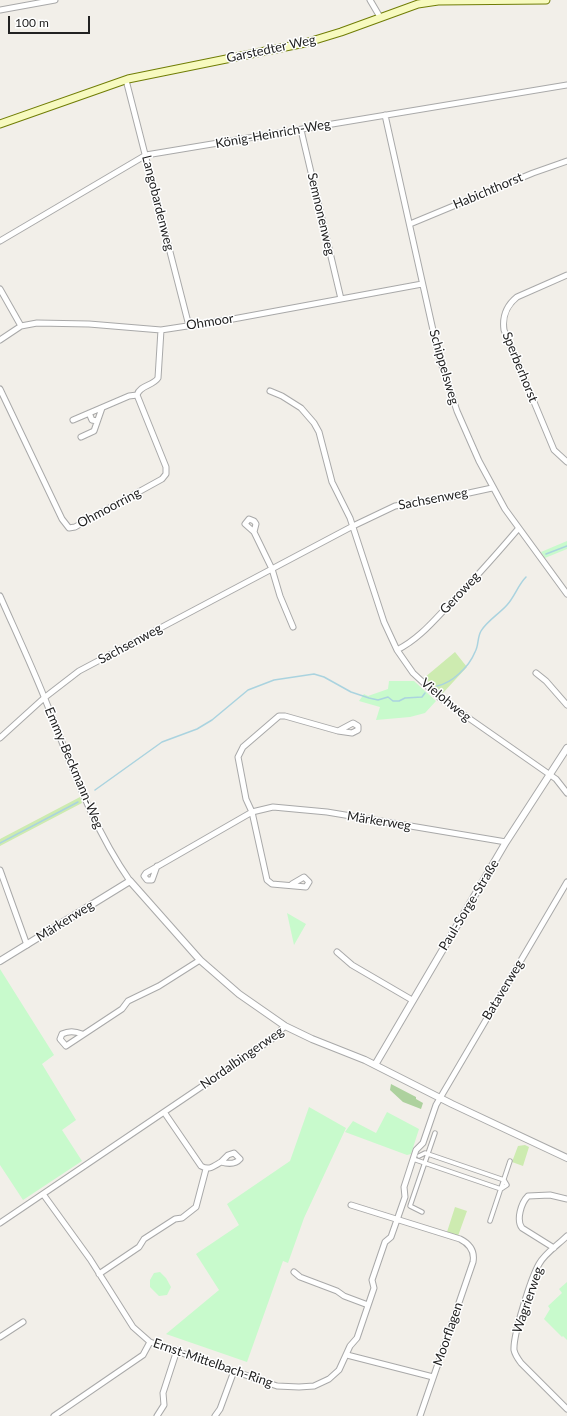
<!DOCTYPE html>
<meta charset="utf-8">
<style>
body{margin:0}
#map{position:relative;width:567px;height:1416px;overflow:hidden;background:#f2efe9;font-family:Lato,sans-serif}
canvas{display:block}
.scale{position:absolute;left:8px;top:16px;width:82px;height:18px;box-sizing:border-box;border:2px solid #222;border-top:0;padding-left:5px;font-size:12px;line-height:14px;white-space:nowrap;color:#222;-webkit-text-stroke:3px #fff;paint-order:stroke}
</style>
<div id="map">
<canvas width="567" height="1416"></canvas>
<div class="scale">100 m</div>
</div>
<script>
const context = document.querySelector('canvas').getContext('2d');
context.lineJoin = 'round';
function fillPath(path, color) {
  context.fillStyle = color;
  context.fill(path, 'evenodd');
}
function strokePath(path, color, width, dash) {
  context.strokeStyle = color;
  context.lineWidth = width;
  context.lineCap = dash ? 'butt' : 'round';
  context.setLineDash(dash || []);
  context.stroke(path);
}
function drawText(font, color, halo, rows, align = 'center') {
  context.font = font + ' Lato,sans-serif';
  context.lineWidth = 3;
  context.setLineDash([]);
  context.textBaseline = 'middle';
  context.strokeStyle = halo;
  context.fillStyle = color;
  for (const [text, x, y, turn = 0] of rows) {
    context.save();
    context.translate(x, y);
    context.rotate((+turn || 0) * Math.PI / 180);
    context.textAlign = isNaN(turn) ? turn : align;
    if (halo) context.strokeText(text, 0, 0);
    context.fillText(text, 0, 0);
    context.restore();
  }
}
fillPath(new Path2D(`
 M455,652l12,15 -25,27 -18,-16z
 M80,797l2,6 -82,43v-7z
 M525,1145l4,2 -6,19 -11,-4 6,-16z
 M455,1207l12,4 -9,25 -11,-4z`), '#cdebb0');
fillPath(new Path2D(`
 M391,1084l25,13v2l7,4 -2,6 -18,-7 -13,-12z`), '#add19e');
fillPath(new Path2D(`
 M567,541v8l-22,9 -4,-6z
 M389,681h25l22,20 -11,12 -15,4 -34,3 4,-13 -21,-6 5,-7 4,2 20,-7z
 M287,913l19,11 -12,21z
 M0,969l54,86 -12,9 34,56 -14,10 20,31 -59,39 -23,-35z
 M309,1107l37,21 -42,90 -16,45 -5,-2 -36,101 -81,-28 53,-44 -23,-36 43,-29 -12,-21 63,-43z
 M387,1112l32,17 -8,25 -4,1 -62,-23 8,-11 23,12z
 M160,1272l6,6 5,9 -4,8 -8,1 -9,-9v-7l4,-7z
 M567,1282v58l-4,-4 -1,1 -18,-18 6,-10 -2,-3 14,-13 -3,-4z`), '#c8facc');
strokePath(new Path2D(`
 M546,554l21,-8
 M437,686c15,-3 32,-19 38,-34 4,-7 2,-14 6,-21 6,-10 18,-17 26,-26 8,-9 11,-20 19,-28
 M95,790l67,-48 35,-13 15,-9 36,-30 26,-10 40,-6 10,3 27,15 18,6 9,2 10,-3 5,4h6l6,-3 17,-1 3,-4
 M0,843l78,-41`), '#aad3df', 1.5);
const pedestrian = new Path2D(`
 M413,1159l88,30 6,-4 -3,-5 -76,-26 -3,-1 -6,3
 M422,1212l-12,-6 25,-73
 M490,1221l20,-60`);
const minor = new Path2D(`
 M370,0l10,17
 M0,10l55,-10
 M126,80l63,246
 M385,115l54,242 18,54 22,50 26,48 62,85
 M301,130l40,169
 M410,224l123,-51 34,-12
 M0,241l146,-86 421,-70
 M567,275l-50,22c-11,9 -15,19 -13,33l50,120 13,12
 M0,289l21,37
 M0,340l21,-14 16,-3 52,1 72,6 72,-11 189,-35
 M0,389l62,130 7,9 6,-1 87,-48 4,-5v-7l-29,-72c3,-10 16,-9 21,-17l3,-48
 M270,391l12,5 19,12 13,15 5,9 13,50 18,36 34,104 13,28 16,23 27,25 116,81 11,14
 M89,413l3,7 5,1
 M73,420l56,-24 8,-1
 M81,437l13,-6 8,-23
 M254,532l-9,-8 4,-5 5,2 2,3 -2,8 18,37 8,27 13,31
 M0,596c15,34 31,68 45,103 25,62 46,126 85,182
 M397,650c20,-10 34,-26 49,-42 25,-25 49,-52 72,-79
 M536,673l10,8 21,24
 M0,738l44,-40 35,-27 274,-145 42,-20 51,-8 46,-10
 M157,866l-5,14h-5l-3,-4 2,-3 106,-61 21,-5 54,5 179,30
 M0,870l27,75
 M292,884l12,-7 5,5 -3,5 -34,-3 -5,-4 -15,-68 -6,-13 -8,-42 5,-10 36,-31h6l53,15 15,-8 5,3v4l-6,3 -14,-2
 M337,952l15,13 60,35
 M82,1034c-7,-3 -14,-3 -20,0l-2,5 6,7 56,-37 6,-8 31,-15 41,-26
 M164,1112l37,54c8,5 13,0 20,-4
 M234,1153l6,6c-5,6 -12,5 -19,3l7,-7z
 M43,1194l47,65 43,68 17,15 127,44 22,1 15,-1 15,-7 10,-9 11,-24 7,-8 17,-50 -2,-8 13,-38 6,-5 14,-40 -1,-10 12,-37 7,-7 13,-38 131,-223
 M351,1205l109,34c10,5 15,12 13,23l-53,154
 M0,1223l272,-184 13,-13
 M567,1236c-9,9 -22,17 -28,28 -8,14 -26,71 -25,86 1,5 4,9 7,13l46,46
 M554,1248l-32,-20c-6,-8 -1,-25 6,-32l22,-1 17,4
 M294,1272l6,5 37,14 7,5 24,9
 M99,1274l40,-27 5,-8 31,-20 7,-1 14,-11 10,-38
 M0,1337l23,-15
 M347,1355l86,22
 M54,1416l89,-61 7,-13
 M157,1416l7,-11 -1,-12 14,-43
 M215,1416l5,-7 14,-38`);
const tertiary = new Path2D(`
 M0,961l130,-80 70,79 39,34 46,32 27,13 53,21 87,44 115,54
 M375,1065l131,-223 61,-94`);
const secondary = new Path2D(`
 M0,124l128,-45 177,-36 36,-11 77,-28 20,-3 108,-1`);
strokePath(pedestrian, '#a9a9a9', 5.5);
strokePath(minor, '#a9a9a9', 7);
strokePath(tertiary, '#a9a9a9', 8);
strokePath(secondary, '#707d05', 9);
strokePath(pedestrian, '#fff', 3.5);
strokePath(minor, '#fff', 5);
strokePath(tertiary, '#fff', 6);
strokePath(secondary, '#f7fabf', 7);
drawText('13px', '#222', '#fff', [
 ["Garstedter Weg",271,49,-12],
 ["König-Heinrich-Weg",273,134,-10],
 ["Habichthorst",488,191,-23],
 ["Langobardenweg",158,203,76],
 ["Semnonenweg",321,214,77],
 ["Ohmoor",210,322,-9],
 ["Schippelsweg",444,367,74],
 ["Sperberhorst",520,367,68],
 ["Sachsenweg",433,499,-11],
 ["Ohmoorring",109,508,-28],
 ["Geroweg",460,593,-47],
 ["Sachsenweg",130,644,-28],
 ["Vielohweg",446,700,39],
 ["Emmy-Beckmann-Weg",74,768,67],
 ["Märkerweg",379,821,9],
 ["Paul-Sorge-Straße",469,905,-59],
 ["Märkerweg",65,921,-32],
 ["Bataverweg",503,990,-59],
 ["Nordalbingerweg",242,1058,-35],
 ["Wagrierweg",528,1300,-71],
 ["Moorflagen",448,1334,-71],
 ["Ernst-Mittelbach-Ring",213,1363,19]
]);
</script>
